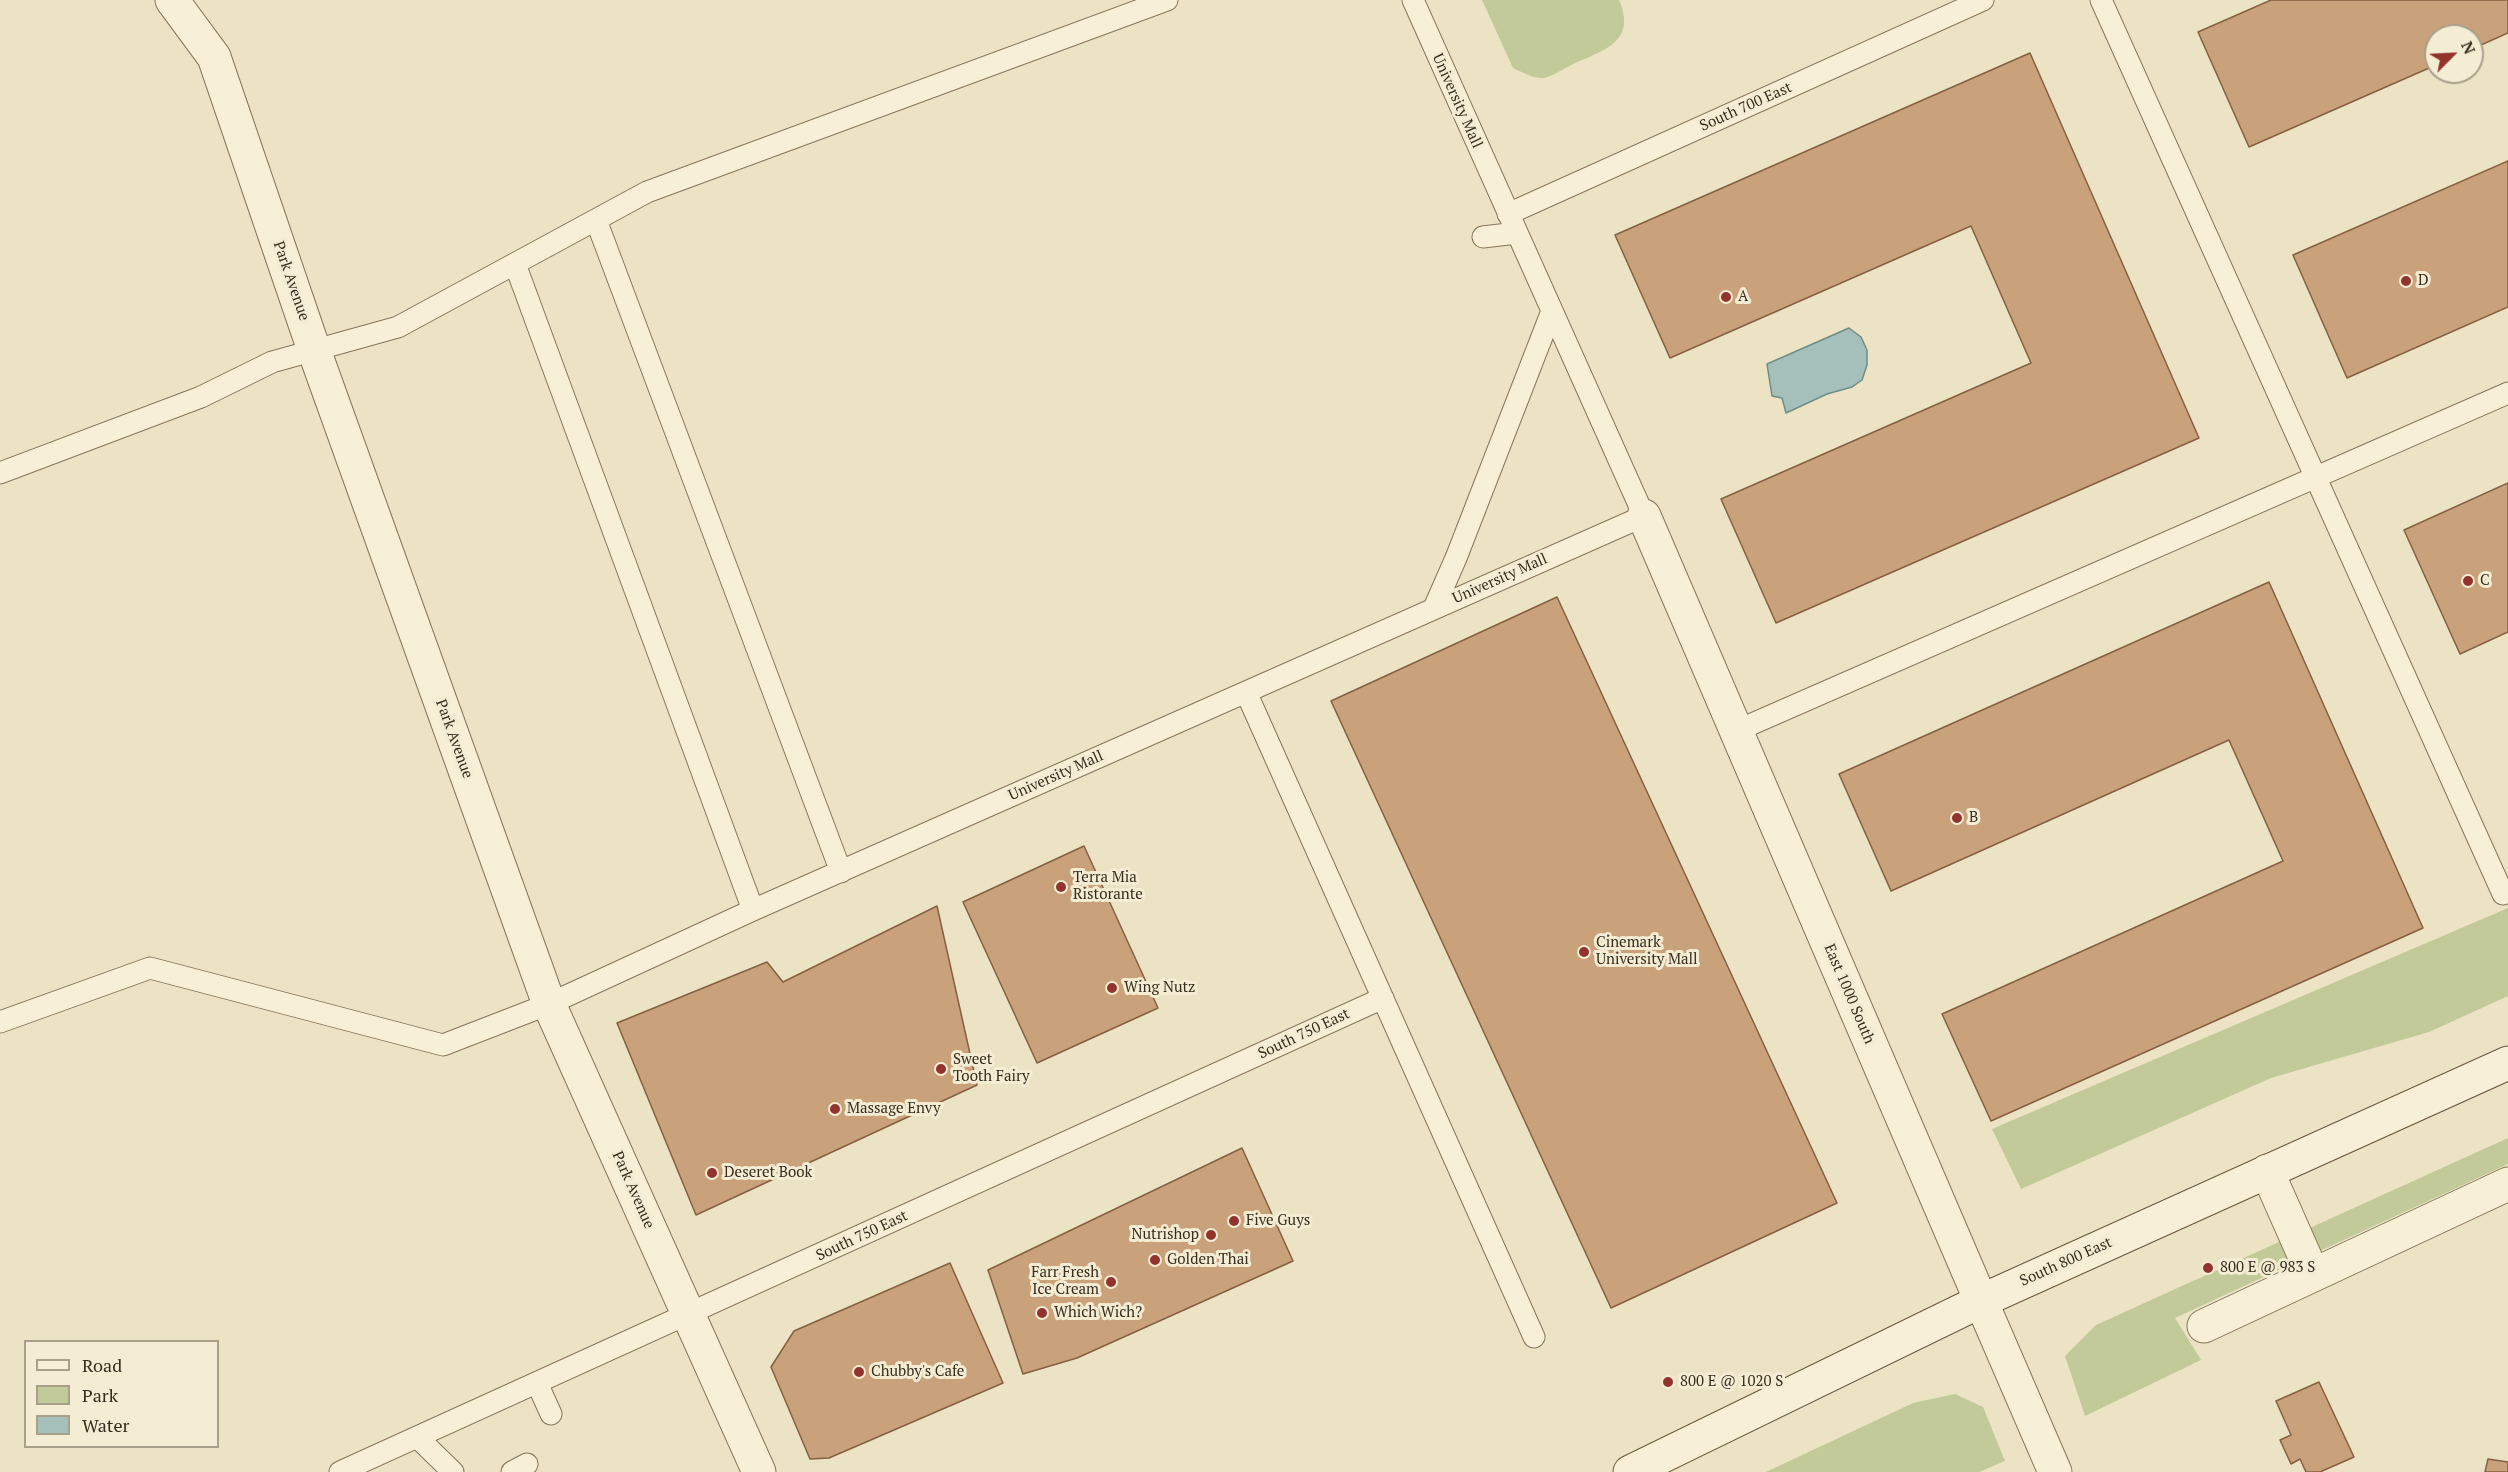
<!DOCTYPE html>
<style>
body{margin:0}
#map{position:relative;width:2508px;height:1472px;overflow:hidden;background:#ece3c4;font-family:"PT Serif",serif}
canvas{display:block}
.legend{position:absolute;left:24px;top:1340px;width:195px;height:108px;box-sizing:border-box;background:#f4edd3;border:2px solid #a8a08b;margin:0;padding:8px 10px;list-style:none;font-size:18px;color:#372c1e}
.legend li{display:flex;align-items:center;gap:12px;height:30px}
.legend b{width:30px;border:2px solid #a8a08b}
.north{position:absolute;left:2424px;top:24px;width:60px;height:60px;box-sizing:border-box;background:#f4edd3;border:2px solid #a8a08b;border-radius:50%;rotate:66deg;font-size:16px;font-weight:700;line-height:24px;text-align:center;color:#372c1e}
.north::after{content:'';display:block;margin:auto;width:21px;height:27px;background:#93332d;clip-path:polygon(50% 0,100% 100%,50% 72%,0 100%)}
</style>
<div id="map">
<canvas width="2508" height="1472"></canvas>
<ul class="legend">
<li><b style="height:8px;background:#f8f0d6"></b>Road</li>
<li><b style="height:16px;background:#c1ca98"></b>Park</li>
<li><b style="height:16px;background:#a5c0ba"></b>Water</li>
</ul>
<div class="north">N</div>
</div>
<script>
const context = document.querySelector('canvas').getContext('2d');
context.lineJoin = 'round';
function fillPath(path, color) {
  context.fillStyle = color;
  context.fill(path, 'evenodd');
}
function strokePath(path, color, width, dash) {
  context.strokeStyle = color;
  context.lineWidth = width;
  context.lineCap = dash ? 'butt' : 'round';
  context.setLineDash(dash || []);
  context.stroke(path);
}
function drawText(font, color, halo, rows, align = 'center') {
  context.font = font + ' "PT Serif",serif';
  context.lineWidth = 6;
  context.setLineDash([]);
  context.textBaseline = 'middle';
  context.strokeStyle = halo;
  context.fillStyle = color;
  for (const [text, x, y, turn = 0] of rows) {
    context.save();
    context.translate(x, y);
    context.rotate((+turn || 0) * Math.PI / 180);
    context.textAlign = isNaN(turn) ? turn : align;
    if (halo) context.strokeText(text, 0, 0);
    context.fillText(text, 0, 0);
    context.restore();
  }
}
fillPath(new Path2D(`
 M1482,0h137c18,42 -15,50 -46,64 -8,4 -20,12 -29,14 -10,1 -22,-6 -31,-10z
 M2508,908v88l-79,36 -158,46 -250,111 -29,-60z
 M2508,1138v26l-333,154 26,42 -116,56 -20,-60 31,-31z
 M1955,1394l28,13 22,54 -26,11h-213l147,-69z`), '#c1ca98');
const water = new Path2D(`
 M1849,328l12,9 6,13v15l-5,15 -10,7 -25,7 -41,19 -4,-15 -10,-2 -5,-32z`);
fillPath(water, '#a5c0ba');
strokePath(water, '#6d8d87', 1.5);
const building = new Path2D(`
 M2271,0h237v33l-36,16v-13h-36v29l-187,82 -51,-115z
 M2030,53l169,385 -423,185 -55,-124 310,-136 -60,-137 -301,132 -55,-123z
 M2508,161v146l-161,71 -54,-123z
 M2508,483v149l-48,22 -56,-124z
 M2269,582l154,346 -432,193 -49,-107 341,-153 -54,-121 -338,151 -52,-117z
 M1557,597l280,606 -226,105 -280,-607z
 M1084,846l74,162 -121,55 -74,-161z
 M937,906l40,179 -281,130 -79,-192 150,-61 16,20z
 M1242,1148l51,113 -216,97 -54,16 -35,-104z
 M950,1263l53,120 -174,75 -19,1 -39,-92 23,-36z
 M2319,1382l35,75 -34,15h-14l-6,-13 -9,5 -11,-24 11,-5 -15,-34z
 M2488,1459l20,3v10h-23z`);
fillPath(building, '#c9a17b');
strokePath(building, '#856041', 1.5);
const service = new Path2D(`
 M2101,0l402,894
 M1508,214l475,-214
 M596,220l245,652
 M1483,237l34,-4
 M515,264l238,646
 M0,473l201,-76 71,-35 126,-35 249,-135 520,-192
 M1434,608l22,-50 96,-247
 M1246,692l288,645
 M1736,731l772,-338
 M0,1022l150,-54 293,77 106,-41 204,-94 891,-394 -231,-516
 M537,1383l14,31
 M417,1437l36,35
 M340,1472l1043,-474
 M512,1472l15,-8`);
const minor = new Path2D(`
 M2267,1171l46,104
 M1981,1301l74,171
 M2204,1326l304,-142`);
const tertiary = new Path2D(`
 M172,0l42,57 100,293 235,654 210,468
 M1644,516l337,785`);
const secondary = new Path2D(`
 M1630,1472l351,-171 527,-238`);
strokePath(service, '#86755b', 23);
strokePath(minor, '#86755b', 35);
strokePath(tertiary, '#86755b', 35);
strokePath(secondary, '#68563e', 35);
strokePath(service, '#f8f0d6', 21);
strokePath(minor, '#f8f0d6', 33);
strokePath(tertiary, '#f8f0d6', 33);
strokePath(secondary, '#f8f0d6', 33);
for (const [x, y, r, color] of [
 [2406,281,6,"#93332d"],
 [1726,297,6,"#93332d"],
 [2468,581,6,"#93332d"],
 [1957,818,6,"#93332d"],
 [1061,887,6,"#93332d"],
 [1584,952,6,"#93332d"],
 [1112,988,6,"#93332d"],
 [941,1069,6,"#93332d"],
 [835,1109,6,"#93332d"],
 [712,1173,6,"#93332d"],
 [1234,1221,6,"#93332d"],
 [1211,1235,6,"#93332d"],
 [1155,1260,6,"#93332d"],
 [2208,1268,6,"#93332d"],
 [1111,1282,6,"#93332d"],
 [1042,1313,6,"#93332d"],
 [859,1372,6,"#93332d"],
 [1668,1382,6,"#93332d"]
]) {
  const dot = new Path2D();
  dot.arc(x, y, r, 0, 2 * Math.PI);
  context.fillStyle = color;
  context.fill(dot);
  strokePath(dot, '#f4edd3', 2);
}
drawText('15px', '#372c1e', '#f4edd3', [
 ["University Mall",1457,101,66],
 ["South 700 East",1746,107,-24],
 ["Park Avenue",291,281,71],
 ["University Mall",1500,579,-24],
 ["Park Avenue",454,739,70],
 ["University Mall",1056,776,-24],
 ["East 1000 South",1849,994,67],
 ["South 750 East",1304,1034,-25],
 ["Park Avenue",633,1190,66],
 ["South 750 East",862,1236,-25],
 ["South 800 East",2066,1262,-24]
]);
drawText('15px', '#372c1e', '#f4edd3', [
 ["D",2418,281],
 ["A",1738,297],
 ["C",2480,581],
 ["B",1969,818],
 ["Terra Mia",1073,878],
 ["Ristorante",1073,895],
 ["Cinemark",1596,943],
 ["University Mall",1596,960],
 ["Wing Nutz",1124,988],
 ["Sweet",953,1060],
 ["Tooth Fairy",953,1077],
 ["Massage Envy",847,1109],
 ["Deseret Book",724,1173],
 ["Five Guys",1246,1221],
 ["Nutrishop",1199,1235,"right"],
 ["Golden Thai",1167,1260],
 ["800 E @ 983 S",2220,1268],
 ["Farr Fresh",1099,1273,"right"],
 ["Ice Cream",1099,1290,"right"],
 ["Which Wich?",1054,1313],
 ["Chubby's Cafe",871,1372],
 ["800 E @ 1020 S",1680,1382]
], 'left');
</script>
